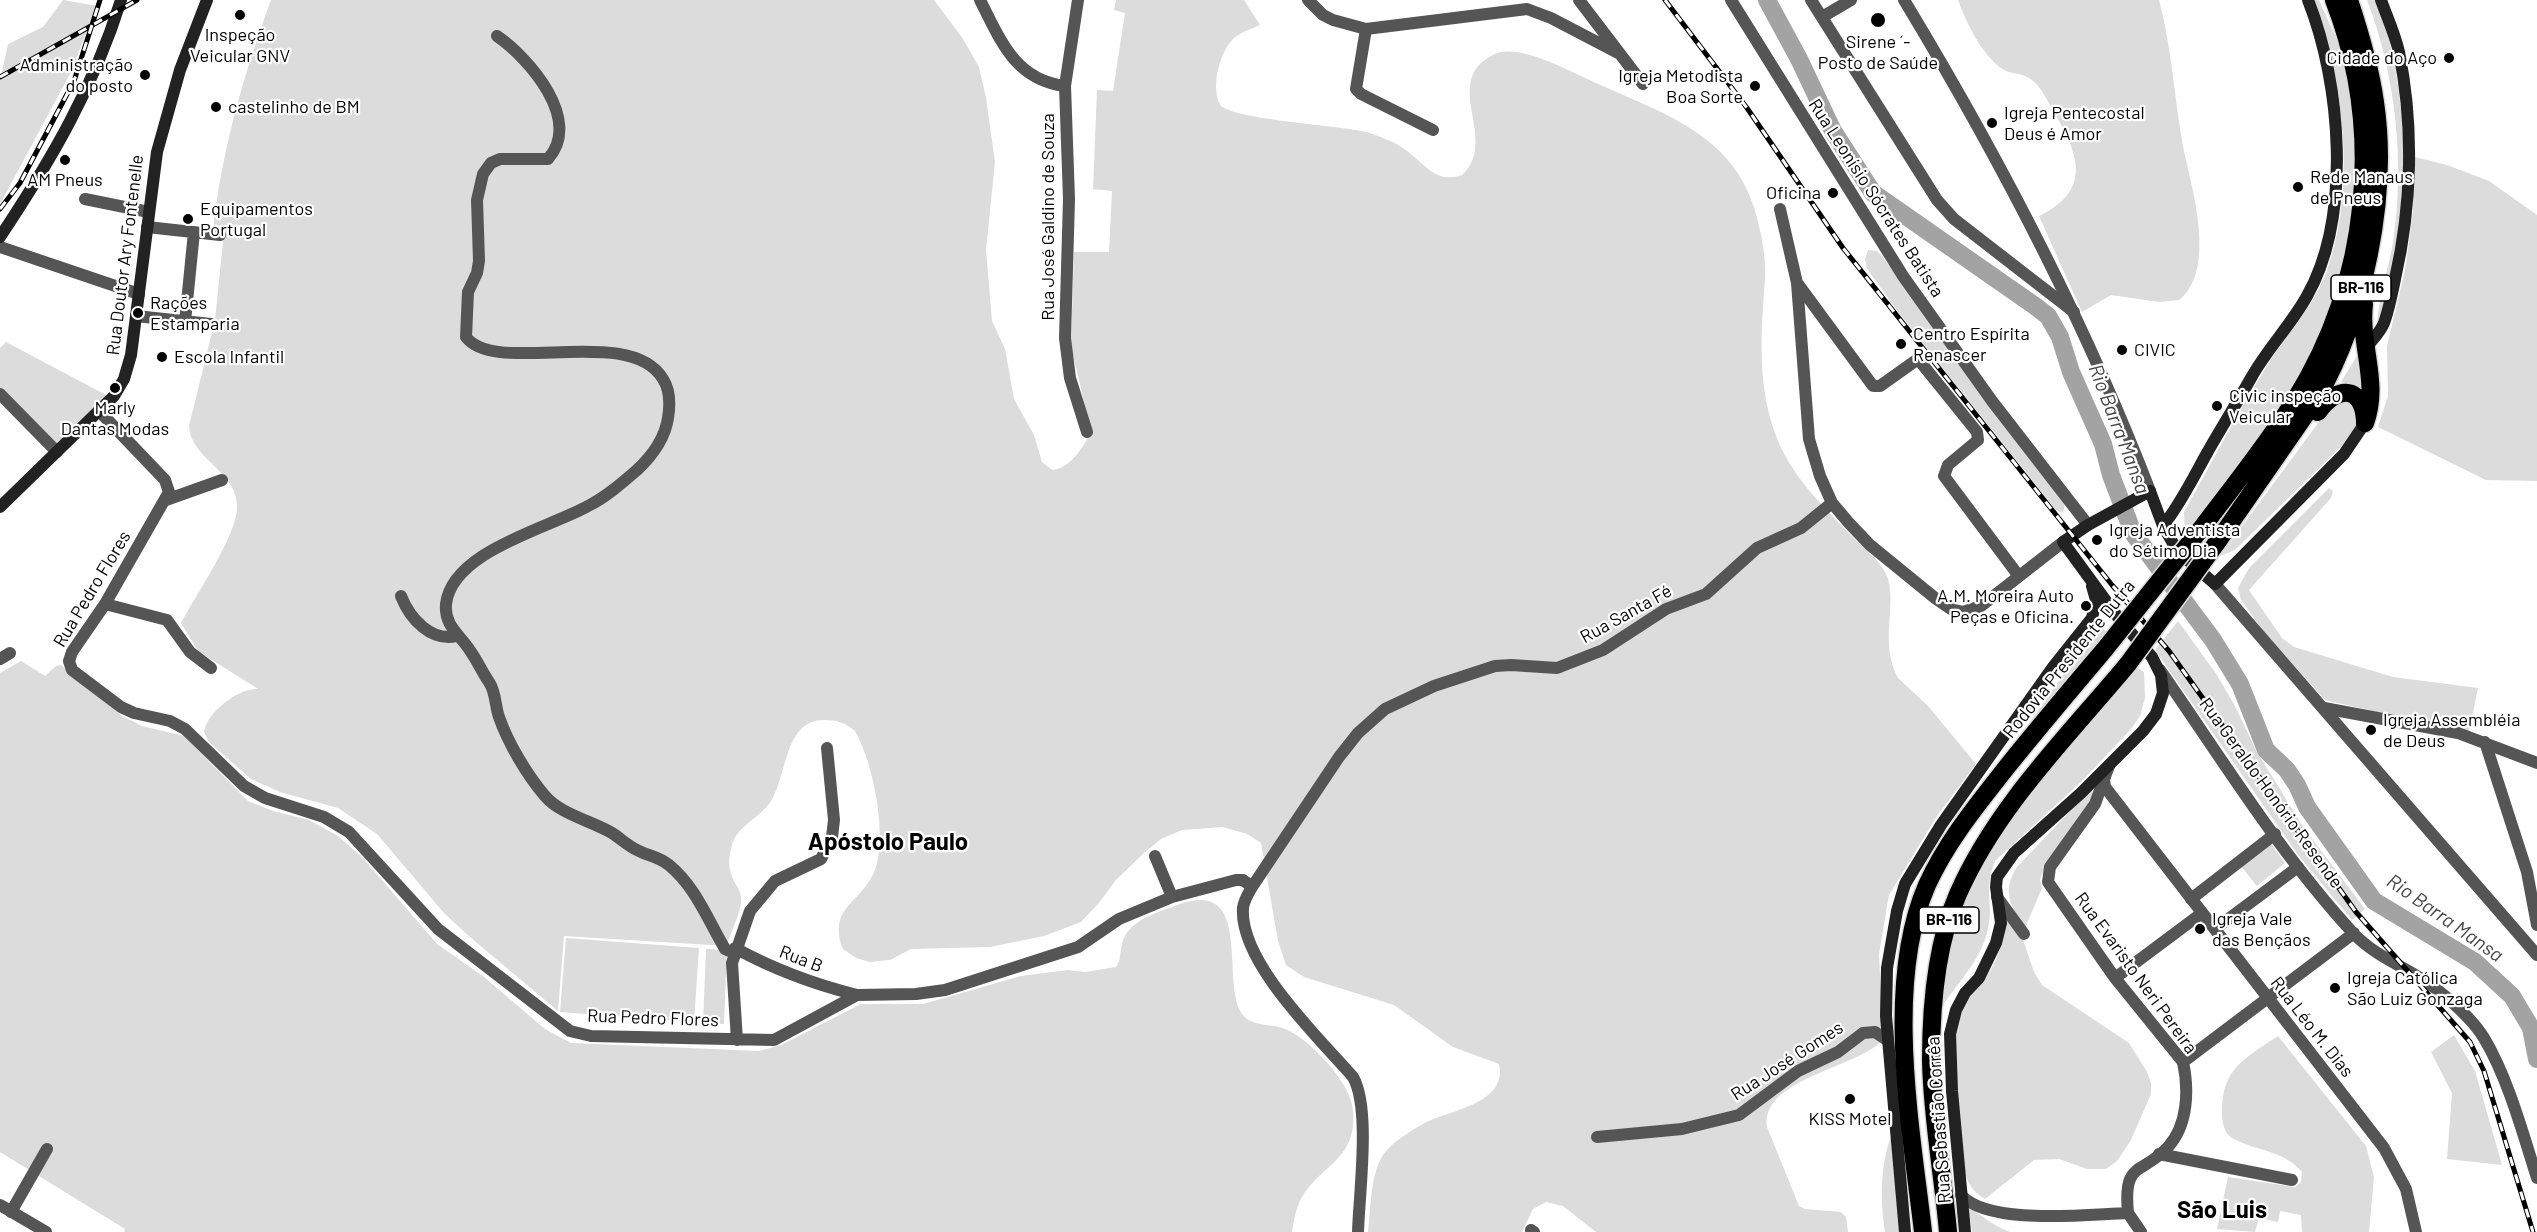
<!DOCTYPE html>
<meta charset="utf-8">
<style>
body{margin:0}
canvas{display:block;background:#fff}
</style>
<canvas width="2537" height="1232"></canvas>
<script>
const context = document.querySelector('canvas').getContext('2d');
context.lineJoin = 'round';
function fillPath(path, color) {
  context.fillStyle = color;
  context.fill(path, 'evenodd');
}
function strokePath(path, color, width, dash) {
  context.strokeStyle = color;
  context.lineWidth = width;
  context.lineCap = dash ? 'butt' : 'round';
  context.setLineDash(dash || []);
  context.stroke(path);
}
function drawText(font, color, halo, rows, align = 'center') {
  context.font = font + ' Barlow,sans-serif';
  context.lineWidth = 4.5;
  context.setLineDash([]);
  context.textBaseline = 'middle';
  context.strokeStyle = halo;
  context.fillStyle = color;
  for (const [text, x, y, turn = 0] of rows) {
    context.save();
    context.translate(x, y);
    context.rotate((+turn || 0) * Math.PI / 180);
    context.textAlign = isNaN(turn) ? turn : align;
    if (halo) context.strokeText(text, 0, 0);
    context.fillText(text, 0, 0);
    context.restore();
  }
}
fillPath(new Path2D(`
 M63,0l34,6 -27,68 -70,130v-124l8,-36 35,-17z
 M271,0h663l29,39 16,28 7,31 9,64 -9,88 6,71 13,28 9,50 20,36 8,27 10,8c18,-1 32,-24 39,-38l-20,-86 3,-94h35l3,-61 -19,-2 4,-99 16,1 12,-78 -11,-3 2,-10h128l16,25c-9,4 -19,7 -26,13 -15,14 -24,51 -13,68 17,14 116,19 145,26 14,4 29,10 41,19 19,14 29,33 55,24 39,-35 -24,-95 33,-121 26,-11 77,19 101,29 73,33 145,54 163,143 4,17 7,36 6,53 -4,53 -8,104 10,154 14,40 46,72 75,101 12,13 28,24 36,40 13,28 -8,66 12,104l30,28 48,58 -39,52 -48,79 -10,59 4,86c-26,28 -123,39 -116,87l32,79 6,3 36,3 5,5 2,15h-252l-33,-26 -17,-4 -13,7 -11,23h-154c3,-24 2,-56 15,-77 9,-13 26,-23 40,-31 24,-14 85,-19 76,-60l-46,-17 -59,-42 -90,-28 -18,-12 -8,-24 -17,-98 -14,-9 -24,-7 -41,3 -21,9 -16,13 -30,29 -16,22 -18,19 -37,14 -54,11 -79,2 -21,11 -20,2 -14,-4 -13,-9c-16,-42 19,-46 32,-79 13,-34 -2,-108 -20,-139 -9,-8 -18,-11 -30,-11 -41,-1 -37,54 -54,81 -11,17 -34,25 -39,44 -4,12 -4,25 2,36 3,6 7,10 7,17 1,15 -11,33 -14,48l-163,-10 -6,75 -87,-73 -27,-25 -67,-79 -39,-26 -58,-16 -29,-13 -42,-37 -5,-10c3,-20 34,-44 54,-43l-60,-38 -17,-28c14,-27 56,-87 56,-116 0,-13 -6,-24 -15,-33 -13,-15 -32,-27 -33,-48l26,-106 9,-88 -11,-2c9,-80 30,-154 58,-230z
 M1958,0h201c13,48 15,97 24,146 7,35 19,72 16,109 -1,17 -7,35 -20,45l-20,2 -48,-7 -29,17 -43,-96c52,-25 41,-60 16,-102 -7,-12 -13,-26 -23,-34 -14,-11 -23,-1 -40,-20 -16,-17 -26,-39 -34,-60z
 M2314,0h5c8,20 19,37 24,59 23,100 10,219 -40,310 -33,60 -76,112 -118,167l-1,-24c27,-48 52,-97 81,-143 21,-35 52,-65 64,-105 27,-81 14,-185 -15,-264z
 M2367,0h11c32,100 38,224 -1,324 2,-28 11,-54 16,-81 12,-79 3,-168 -26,-243z
 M2415,157l32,8 42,16 48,34v266l-51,-1 -108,-53 10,-31 -1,-50 18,-76 8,-58z
 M1868,250l9,1 5,5 183,247 -2,10 -7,-3 -157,-197 -32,-44 -2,-10z
 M6,342l102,54 -52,50 -56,-58v-40z
 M2358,354l6,43 -11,-12 -12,-3z
 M2344,402l6,1 11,16 -13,21 -113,110 -15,6 107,-145z
 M2329,488l4,3 -2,7 -82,92 33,48 12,9 99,30 85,11 -9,45 -144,-33 -61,-68 -23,-32 -3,-12 11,-20z
 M2178,621l39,54 18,31 22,46 47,76 61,81 -13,11 -54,-65 -143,-205z
 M2102,629l5,2v4l-105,127 86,-123z
 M21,661l24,15 11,-10 5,-1 61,51 20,10 42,10 64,65 25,10 36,9 29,16 25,22 74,86 47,33 61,52 26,14 188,8 22,-6 80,-41h62l98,-28 47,-6 17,2 31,-5c8,-9 0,-25 16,-40 13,-12 30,-16 45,-22 82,-31 39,89 69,113 8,8 28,6 39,11 25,10 66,54 68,81 4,50 -30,53 -51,87 -6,10 -8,23 -10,35h-1168l1,-3 -125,-77v-479z
 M2135,666l9,6 1,26 -5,18 -9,13 -48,51 -88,81c-12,31 -1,41 -7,68 -7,33 -33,55 -49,83 3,-29 7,-62 16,-90 32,-97 116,-179 180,-256z
 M2093,787l-1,13 -47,67 -5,12 2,9 -17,40c-14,-21 -24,-37 -8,-61z
 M2269,841l16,22 -28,23 -18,-22z
 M2007,916l14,18 13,38 8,13 87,58 18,29 4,11v11l-20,46 -14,21 -11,8h-19l-28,-10 -25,1 -49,39c-13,-8 -17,-15 -21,-30 -2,-39 -17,-121 -4,-155 5,-13 16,-23 24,-34 14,-18 20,-41 23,-64z
 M566,938l133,10 -5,74 -134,-10z
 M706,949l21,1 -3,74 -21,-1z
 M2454,1035l21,36 27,94 -55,-6 5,-66 -21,-41z
 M2278,1036l88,110 8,31 -5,55h-67l-1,-17 -21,-4 -2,11 -19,-4 -4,14 -38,-3 11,-52 67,10 6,-5 1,-10c-18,-22 -47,-21 -70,-34 -8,-5 -10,-16 -10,-25 -1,-44 23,-55 56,-77z
 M1892,1133l10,99h-17c-5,-34 -5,-66 7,-99z
 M1968,1207c15,9 25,19 42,25h-38z`), '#dcdcdc');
strokePath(new Path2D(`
 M1767,0l32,59 34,72 40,62 162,113 13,10 12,21 11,35 32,72 8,31 22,58 80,107 27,44 26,66 21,20 10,15 10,22 67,94 101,61 37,34 19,32 6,31`), '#a3a3a3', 18);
const motorway = new Path2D(`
 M2364,304c-5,41 16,79 1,119
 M2318,412c18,-26 45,-28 47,9
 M2204,525c31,-41 63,-81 91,-125 74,-119 90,-268 39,-400
 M2218,541l99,-143c47,-83 72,-202 58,-296 -5,-35 -15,-69 -26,-102
 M1923,1232c-12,-104 -39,-249 4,-347 20,-44 50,-80 79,-117 32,-40 66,-80 99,-119
 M1948,1232c-5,-57 -16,-115 -17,-172 0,-54 5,-116 27,-166 38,-87 110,-158 170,-230`);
strokePath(motorway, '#dbdbdb', 21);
strokePath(new Path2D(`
 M980,0c21,41 35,80 85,86
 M1078,0l-13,86 4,113 -4,139 5,40 17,54
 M1308,0l15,15 10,5 33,9 161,-20 24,9 67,35
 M1579,0l64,84
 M1811,0l126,200 17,19 120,93
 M1822,17l29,-17
 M1366,29l-10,60 5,5 72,36
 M497,36c32,22 86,84 51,123h-48l-9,4 -8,11 -6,26 2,61 -2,12 -9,19 -2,45c30,40 163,-14 197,42 7,11 7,27 5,39 -3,20 -16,38 -31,52 -15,13 -31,27 -49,36 -39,22 -136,45 -142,98 -2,23 15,31 25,48 7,10 11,20 18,30 7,10 6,24 10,35 9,26 28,58 46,79 15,18 47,25 67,37 8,5 16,13 25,17 11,6 21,6 32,15 26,21 39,55 56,84l9,4
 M85,199l64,13
 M1780,209l17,74 12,156 11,37 12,27 17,20 21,22 65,53 16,11 12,3 18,-6 82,-64
 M147,227l73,8
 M0,247l139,47
 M1798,284l75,102h7l38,-27 59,73 1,8 -30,25 -4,11 74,99
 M136,316l75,8
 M185,322l9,-90
 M100,412l65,68 4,12 -64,112 -33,48 -3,9 3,9 49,37 13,6 36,8 15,8 59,57 21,12 59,19 25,15 89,97 132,102 21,5 183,4 83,-45 59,-1 29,-4 133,-43 41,-28 53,-22 64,-17h7l9,7
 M166,500l56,-20
 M401,596c9,23 30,46 56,40
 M105,604l62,16 23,32 21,16
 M0,659l10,-6
 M2324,708l134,25 79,30
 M2485,742l42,130 10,53
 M2105,776l-10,28 -45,63 -2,15 67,96 68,84
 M1155,856l17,41
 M1997,897l27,37
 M2191,899l84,-65
 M2215,929l83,-62
 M735,948c40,22 78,36 122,47
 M2115,978l87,-65
 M737,1040l-5,-77 18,-52 25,-30 46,-22 11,-22 2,-17 -7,-72
 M1597,1137l85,-8 57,-14 59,-44 40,-19 25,-19 12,-1 12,8
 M2159,1154l133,26
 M11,1212l36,-63
 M2128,1213l13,19
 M1531,1230l3,2
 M1358,1232c1,-38 13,-124 -5,-155 -33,-38 -114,-115 -110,-169 1,-8 5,-14 9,-21l87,-130 19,-24 27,-24 49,-23 61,-20 16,-1 46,3 46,-18 63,-41 40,-15 51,-46 44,-20 31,-25`), '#555', 12);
strokePath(new Path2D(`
 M1731,0l172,276 89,125 96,124
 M1904,0c95,157 180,319 246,491
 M0,394l57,58
 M2215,584l322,371
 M2160,670c62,89 120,184 194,264 25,26 59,35 86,58 16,13 33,28 44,46 24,40 39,96 53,140
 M2109,766l-5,13 1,8 279,361 22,41 10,43
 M1961,1195c28,31 127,19 167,18 -5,-53 13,-37 40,-66 20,-22 21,-57 15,-85l171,-129
 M0,1205l46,27`), '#555', 12);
strokePath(new Path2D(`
 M0,237c50,-75 94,-150 121,-237
 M2365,349c6,-8 15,-16 19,-26 5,-14 8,-29 11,-44 17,-74 19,-153 4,-227 -4,-18 -12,-35 -18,-52
 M0,507l114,-111 10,-17 7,-24 26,-203 23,-82 27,-70
 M2163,526c18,-23 30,-48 44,-73 14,-25 30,-50 44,-75 16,-29 40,-53 56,-82 45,-80 34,-213 1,-296
 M1905,1232l-19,-216 1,-48 10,-57 8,-27 36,-59 112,-158 39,-49 4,-18 -4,-14
 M1965,1232l-13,-141 -2,-57 6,-24 9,-17 14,-15 17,-35 5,-20 -5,-36 1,-10 17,-24 67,-60 62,-62 13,-17 7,-21 -2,-18 -9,-18 -32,-37 -57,-78 25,-17 62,-34 13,35 15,26 37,32 129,-130 21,-31`), '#222', 12);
strokePath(motorway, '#000', 18);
const rail = new Path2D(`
 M1665,0l82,108 96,140 269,337 57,66 187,261 114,130 14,29 49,161
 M0,77l137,-77
 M0,209l20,-26 54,-102 26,-81`);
strokePath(rail, '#000', 5);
strokePath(rail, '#fff', 3, [9]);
const motorwayBridge = new Path2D(`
 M2105,649l99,-124
 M2128,664l90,-123`);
strokePath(motorwayBridge, '#dbdbdb', 21, []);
strokePath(motorwayBridge, '#000', 18);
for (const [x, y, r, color] of [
 [240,15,6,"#000"],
 [1878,20,8,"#000"],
 [2449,58,6,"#000"],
 [145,75,6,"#000"],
 [1755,86,6,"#000"],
 [216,107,6,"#000"],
 [1992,123,6,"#000"],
 [65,160,6,"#000"],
 [2298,187,6,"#000"],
 [1833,193,6,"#000"],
 [188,219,6,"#000"],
 [138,313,6,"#000"],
 [1901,344,6,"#000"],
 [2122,350,6,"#000"],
 [162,357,6,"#000"],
 [115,388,6,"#000"],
 [2217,406,6,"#000"],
 [2097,540,6,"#000"],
 [2086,606,6,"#000"],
 [2371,730,6,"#000"],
 [2200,929,6,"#000"],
 [2335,988,6,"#000"],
 [1850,1099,6,"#000"]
]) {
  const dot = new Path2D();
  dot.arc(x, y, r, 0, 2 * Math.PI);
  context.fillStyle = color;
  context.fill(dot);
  strokePath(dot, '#fff', 2);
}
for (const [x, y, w] of [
 [2361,288,60],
 [1949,920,60]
]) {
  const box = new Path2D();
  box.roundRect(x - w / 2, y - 13, w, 26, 4.5);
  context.fillStyle = '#fff';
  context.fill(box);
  strokePath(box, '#000', 1.5);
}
drawText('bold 16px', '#000', null, [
 ["BR-116",2361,288],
 ["BR-116",1949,920]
]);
drawText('18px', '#000', '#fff', [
 ["Inspeção",240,35,"center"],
 ["Veicular GNV",240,56,"center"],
 ["Sirene ´-",1878,42,"center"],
 ["Posto de Saúde",1878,63,"center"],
 ["Cidade do Aço",2437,58,"right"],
 ["Administração",133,65,"right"],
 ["do posto",133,86,"right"],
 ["Igreja Metodista",1743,76,"right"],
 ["Boa Sorte",1743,97,"right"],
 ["castelinho de BM",228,107],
 ["Igreja Pentecostal",2004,113],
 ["Deus é Amor",2004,134],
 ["Rede Manaus",2310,177],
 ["de Pneus",2310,198],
 ["AM Pneus",65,180,"center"],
 ["Oficina",1821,193,"right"],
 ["Equipamentos",200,209],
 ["Portugal",200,230],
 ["Rações",150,303],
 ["Estamparia",150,324],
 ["Centro Espírita",1913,334],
 ["Renascer",1913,355],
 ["CIVIC",2134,350],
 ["Escola Infantil",174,357],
 ["Civic inspeção",2229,396],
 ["Veicular",2229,417],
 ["Marly",115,408,"center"],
 ["Dantas Modas",115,429,"center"],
 ["Igreja Adventista",2109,530],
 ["do Sétimo Dia",2109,551],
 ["A.M. Moreira Auto",2074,596,"right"],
 ["Peças e Oficina.",2074,617,"right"],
 ["Igreja Assembléia",2383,720],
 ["de Deus",2383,741],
 ["Igreja Vale",2212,919],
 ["das Bençãos",2212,940],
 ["Igreja Católica",2347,978],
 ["São Luiz Gonzaga",2347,999],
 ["KISS Motel",1850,1119,"center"]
], 'left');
drawText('18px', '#000', '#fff', [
 ["Rua Leonísio Sócrates Batista",1876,198,57],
 ["Rua José Galdino de Souza",1048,217,-90],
 ["Rua Doutor Ary Fontenelle",125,255,-83],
 ["Rua Pedro Flores",92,589,-59],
 ["Rua Santa Fé",1626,614,-29],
 ["Rodovia Presidente Dutra",2069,659,-51],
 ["Rua Geraldo Honório Resende",2271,793,54],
 ["Rua B",801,959,21],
 ["Rua Evaristo Neri Pereira",2136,973,54],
 ["Rua Pedro Flores",653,1018,2],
 ["Rua Léo M. Dias",2312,1027,52],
 ["Rua José Gomes",1787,1061,-33],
 ["Rua Sebastião Corrêa",1939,1120,-94]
]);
drawText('italic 20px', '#444', '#fff', [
 ["Rio Barra Mansa",2119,429,69],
 ["Rio Barra Mansa",2445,918,35]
]);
drawText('bold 24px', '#000', '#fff', [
 ["Apóstolo Paulo",888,842],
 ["São Luis",2222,1210]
]);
</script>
